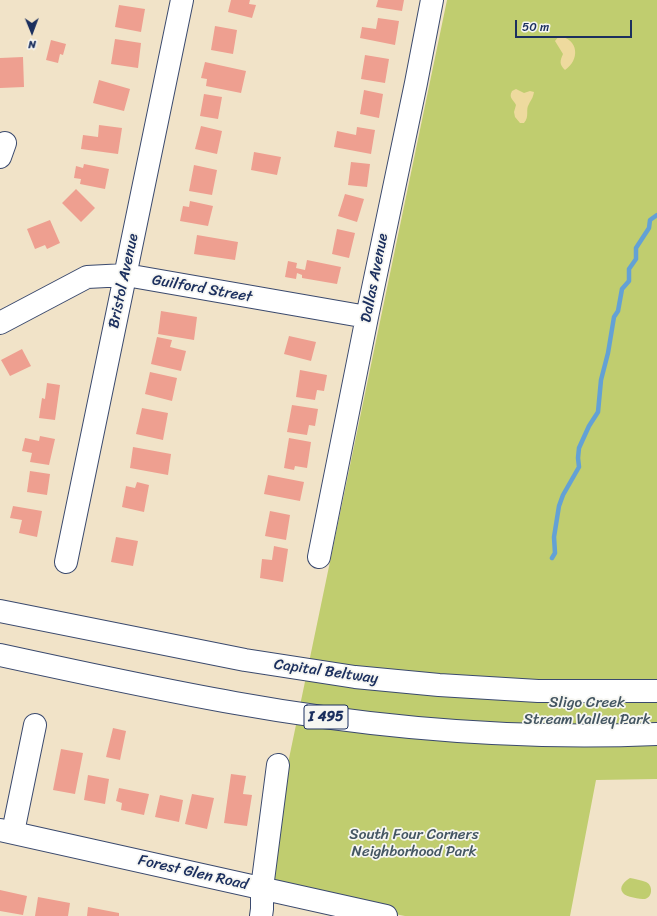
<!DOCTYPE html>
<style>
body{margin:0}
#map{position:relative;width:657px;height:916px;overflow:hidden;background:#f1e3c8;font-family:Sriracha,sans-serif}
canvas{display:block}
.north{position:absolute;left:12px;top:12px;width:40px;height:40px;-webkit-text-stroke:3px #f6f6f2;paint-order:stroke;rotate:179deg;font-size:11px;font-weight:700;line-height:16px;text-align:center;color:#1b2f5e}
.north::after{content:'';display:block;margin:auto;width:14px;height:18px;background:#1b2f5e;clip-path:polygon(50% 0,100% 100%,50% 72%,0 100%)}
.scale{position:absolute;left:515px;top:20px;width:117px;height:18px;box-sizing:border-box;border:2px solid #1b2f5e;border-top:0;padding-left:5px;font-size:12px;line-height:14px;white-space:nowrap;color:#1b2f5e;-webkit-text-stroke:3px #f6f6f2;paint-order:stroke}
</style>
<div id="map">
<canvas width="657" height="916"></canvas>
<div class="north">N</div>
<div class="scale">50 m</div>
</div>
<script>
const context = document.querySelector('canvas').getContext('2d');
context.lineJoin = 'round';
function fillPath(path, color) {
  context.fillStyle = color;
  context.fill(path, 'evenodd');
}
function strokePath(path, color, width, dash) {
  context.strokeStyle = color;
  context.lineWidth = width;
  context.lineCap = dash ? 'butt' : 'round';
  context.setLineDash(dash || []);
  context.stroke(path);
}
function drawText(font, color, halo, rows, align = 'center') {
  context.font = font + ' Sriracha,sans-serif';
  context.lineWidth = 3.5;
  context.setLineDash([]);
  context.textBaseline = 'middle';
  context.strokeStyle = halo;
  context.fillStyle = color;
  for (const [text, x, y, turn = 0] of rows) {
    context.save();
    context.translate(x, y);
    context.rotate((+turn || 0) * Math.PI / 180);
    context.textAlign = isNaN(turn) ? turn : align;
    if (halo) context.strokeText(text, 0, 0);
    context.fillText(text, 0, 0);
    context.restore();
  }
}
fillPath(new Path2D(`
 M447,0h210v779l-61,1 -26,136h-165l-143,-28z
 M630,878c5,1 11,2 16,4 7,3 7,15 -1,17 -5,0 -19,-2 -22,-6 -5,-6 2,-12 7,-15z`), '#c0cd6f');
fillPath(new Path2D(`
 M559,36c20,3 21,24 6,34 -6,-6 -5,-9 -2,-16l-8,-13z
 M516,89l8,4 6,-2 4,1c-1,6 -3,8 -5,12 -4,6 1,12 -5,19h-4l-5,-6 -1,-5 2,-7c-2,-5 -8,-7 -4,-14z`), '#eeda9e');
strokePath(new Path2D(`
 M552,558l3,-5 -1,-16 5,-31 4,-11 16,-28 -1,-9 1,-10 10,-22 9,-14 3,-32 7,-27 6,-36 4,-6 4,-22 7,-8v-12l7,-10v-11l13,-20 1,-8 7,-5`), '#63a1d5', 4.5);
fillPath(new Path2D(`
 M231,0h19l-1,4 7,1 -4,13 -24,-6z
 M378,0h26l-2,11 -26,-4z
 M119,5l26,4 -4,23 -26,-5z
 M378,18l21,3 -4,24 -35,-7 2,-11 14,2z
 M215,26l22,4 -4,24 -22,-4z
 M115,39l26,4 -3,25 -27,-4z
 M51,40l15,4 -3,11 -3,-1 -2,9 -12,-3z
 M365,55l24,4 -4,24 -24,-4z
 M23,57l1,30 -24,1v-30z
 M205,62l41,9 -5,22 -35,-7 1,-7 -6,-1z
 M99,80l31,9 -6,22 -31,-8z
 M364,90l19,4 -4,24 -19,-4z
 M204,94l18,3 -4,22 -18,-3z
 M99,125l23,3 -4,26 -37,-5 2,-14 15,2z
 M201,126l21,5 -5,23 -22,-5z
 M357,127l18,3 -4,24 -37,-7 3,-16 19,4z
 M254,152l27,5 -4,18 -26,-5z
 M351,162l19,2 -3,23 -19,-2z
 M84,164l25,5 -4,20 -25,-5 1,-5 -7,-1 2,-12 7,2z
 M194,165l23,5 -5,25 -23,-4z
 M76,189l19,19 -14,14 -19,-19z
 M345,194l19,5 -7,23 -19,-6z
 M190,201l23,5 -5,20 -28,-5 3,-15 6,1z
 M50,220l10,23 -13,6 -2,-4 -10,4 -8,-20z
 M337,229l18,4 -6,25 -17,-4z
 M197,235l41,7 -3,18 -41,-6z
 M307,260l34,7 -4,17 -35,-6v-3l-5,-2 -1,6 -11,-2 3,-16 9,2 -1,5 9,2z
 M161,311l36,6 -3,23 -36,-6z
 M289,336l27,6 -5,19 -27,-7z
 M157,337l15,3 -2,7 16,4 -5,20 -30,-7z
 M22,349l9,17 -21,10 -9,-16z
 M300,370l27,5 -3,16 -7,-1 -2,10 -19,-3z
 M150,372l27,6 -5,23 -27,-7z
 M47,383l13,2 -5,35 -16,-2 3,-20 3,1z
 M292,405l26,4 -3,17 -6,-1 -2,10 -20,-3z
 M142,408l26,5 -5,27 -27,-6z
 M40,436l15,3 -6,26 -19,-3 2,-9 -10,-2 3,-13 14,3z
 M289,438l22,4 -4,26 -12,-2 -1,4 -10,-2z
 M133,447l38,7 -3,21 -38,-7z
 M30,471l20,3 -3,21 -20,-3z
 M268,475l36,7 -4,19 -36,-7z
 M137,482l12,3 -5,27 -22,-5 4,-21 9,2z
 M13,506l29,5 -5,26 -18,-4 3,-13 -12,-2z
 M270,511l20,4 -4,25 -21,-4z
 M116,537l22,4 -5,25 -22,-4z
 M274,546l14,3 -5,33 -23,-4 2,-19 10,1z
 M113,728l13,3 -6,29 -14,-3z
 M61,749l22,4 -8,41 -22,-4z
 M231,774l15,2 -3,18 9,1 -5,31 -23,-3z
 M88,775l21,4 -4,25 -21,-4z
 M119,788l30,6 -5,21 -23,-5 1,-7 -6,-2z
 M192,794l22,4 -7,31 -22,-5z
 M160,795l23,5 -4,22 -24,-5z
 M0,890l27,6 -4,19 -23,-4z
 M38,897l32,6 -2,13h-33z
 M88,907l31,6v3h-32z`), '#ee9f90');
const minor = new Path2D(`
 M0,157l5,-14
 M0,323l87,-46 39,-2 241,42
 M319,557l48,-240 49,-234 16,-83
 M66,562l116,-562
 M0,830l386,86
 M13,832l22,-107
 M261,916l1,-7v-21l16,-123`);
const highway = new Path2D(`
 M0,611l245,49 110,17 84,8 99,6h119
 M0,655c78,17 156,34 235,48 139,25 282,37 422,31`);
strokePath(minor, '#3b4a6e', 24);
strokePath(highway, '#3b4a6e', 24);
strokePath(minor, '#fff', 22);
strokePath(highway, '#fff', 22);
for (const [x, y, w] of [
 [326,717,44]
]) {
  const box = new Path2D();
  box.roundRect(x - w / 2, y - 12, w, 24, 3);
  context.fillStyle = '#f6f6f2';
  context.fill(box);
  strokePath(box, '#1b2f5e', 1);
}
drawText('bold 14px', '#1b2f5e', null, [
 ["I 495",326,717]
]);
drawText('15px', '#1b2f5e', '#f6f6f2', [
 ["Dallas Avenue",375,278,-79],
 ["Bristol Avenue",124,281,-78],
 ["Guilford Street",202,289,10],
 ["Capital Beltway",326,672,8],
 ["Forest Glen Road",193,873,13]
]);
drawText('15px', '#445662', '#f6f6f2', [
 ["Sligo Creek",587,703],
 ["Stream Valley Park",587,720],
 ["South Four Corners",414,835],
 ["Neighborhood Park",414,852]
]);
</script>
